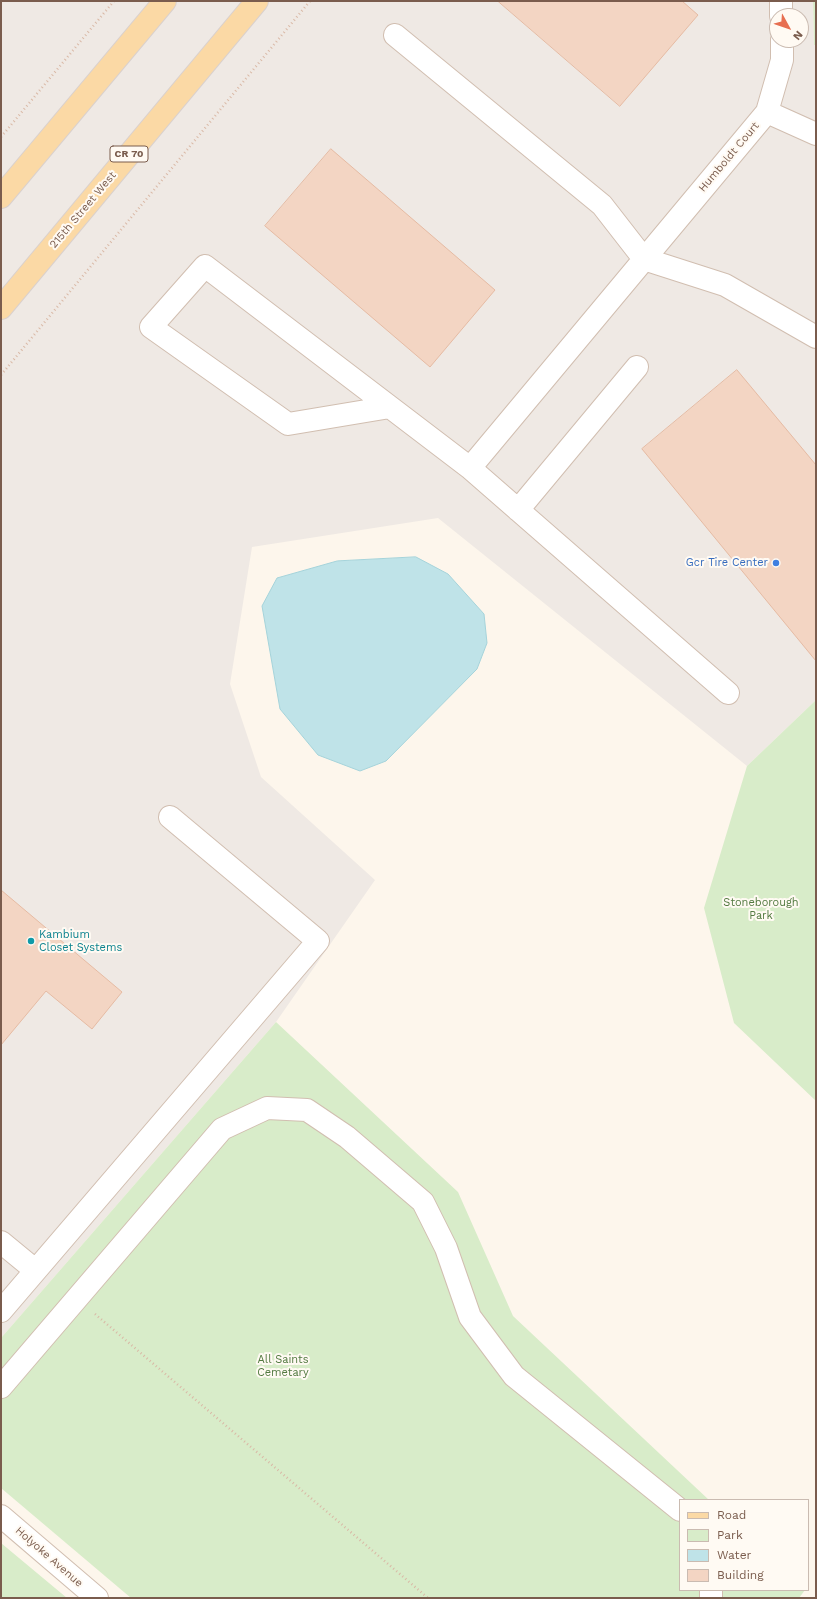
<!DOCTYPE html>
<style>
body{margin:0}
#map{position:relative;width:817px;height:1599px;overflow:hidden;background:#fdf6ec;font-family:"Work Sans",sans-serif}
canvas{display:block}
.frame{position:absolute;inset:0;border:2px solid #7a5c4d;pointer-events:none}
.legend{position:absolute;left:679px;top:1499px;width:130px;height:92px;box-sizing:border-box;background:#fffaf3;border:1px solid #cabbb1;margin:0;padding:5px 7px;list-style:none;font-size:12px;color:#7a5c4d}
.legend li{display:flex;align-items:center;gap:8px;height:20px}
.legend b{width:20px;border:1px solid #cabbb1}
.north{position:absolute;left:769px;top:8px;width:40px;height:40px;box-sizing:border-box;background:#fffaf3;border:1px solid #cabbb1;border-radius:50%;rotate:130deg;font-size:11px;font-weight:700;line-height:16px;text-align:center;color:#7a5c4d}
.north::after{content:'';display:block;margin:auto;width:14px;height:18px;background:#e76f51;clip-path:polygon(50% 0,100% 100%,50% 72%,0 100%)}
</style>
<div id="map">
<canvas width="817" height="1599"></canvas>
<div class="frame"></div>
<ul class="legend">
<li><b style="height:5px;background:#fbd9a5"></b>Road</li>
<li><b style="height:11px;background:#d8ecc9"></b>Park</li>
<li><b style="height:11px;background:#bfe3e8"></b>Water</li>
<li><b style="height:11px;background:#f3d5c3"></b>Building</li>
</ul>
<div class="north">N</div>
</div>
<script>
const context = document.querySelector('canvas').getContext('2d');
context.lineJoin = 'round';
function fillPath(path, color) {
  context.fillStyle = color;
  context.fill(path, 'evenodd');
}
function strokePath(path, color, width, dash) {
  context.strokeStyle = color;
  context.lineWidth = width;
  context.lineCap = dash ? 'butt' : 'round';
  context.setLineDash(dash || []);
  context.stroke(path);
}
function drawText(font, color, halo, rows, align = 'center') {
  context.font = font + ' "Work Sans",sans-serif';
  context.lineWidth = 4;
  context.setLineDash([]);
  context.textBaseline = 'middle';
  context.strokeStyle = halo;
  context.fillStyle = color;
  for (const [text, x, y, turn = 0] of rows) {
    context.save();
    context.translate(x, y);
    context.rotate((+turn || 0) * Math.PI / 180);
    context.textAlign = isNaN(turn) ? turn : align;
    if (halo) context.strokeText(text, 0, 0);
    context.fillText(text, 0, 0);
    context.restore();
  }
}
fillPath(new Path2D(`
 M1,1h812l1,44h2v655l-69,66 -309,-248 -186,29 -22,137 31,93 114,103 -99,142 -275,316zM777,16h24v24h-24z`), '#efe9e4');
fillPath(new Path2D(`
 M813,1h3v44h-2z
 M816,700v401l-82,-78 -30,-115 43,-142z
 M276,1022l182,170 55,124 196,184h-29v90h125l-6,8h-668l-130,-110v-150z
 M1,1543l66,55h-66z`), '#d8ecc9');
const water = new Path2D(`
 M416,557l32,17 36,40 3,29 -10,26 -91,92 -26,10 -42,-16 -38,-46 -18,-103 15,-28 60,-17z`);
fillPath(water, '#bfe3e8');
strokePath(water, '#a5d3da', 1);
const building = new Path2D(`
 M498,1h184l16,14 -78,91z
 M331,149l164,141 -65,77 -165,-141z
 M737,370l79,95v196l-174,-212z
 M1,890l121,102 -30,37 -46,-38 -45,54z`);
fillPath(building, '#f3d5c3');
strokePath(building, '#e6bba3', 1);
const minor = new Path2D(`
 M781,1v15
 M395,35l207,170 42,54 81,26 91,52
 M767,112l49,22
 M390,407l-102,17 -137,-97 54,-61 265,202 297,-356 15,-52v-20
 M470,468l258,225
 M518,510l119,-143
 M1,1242l34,28
 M1,1311l317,-370 -148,-124
 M1,1387l221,-258 45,-21 40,2 40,27 76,65 23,46 24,69 44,59 166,134
 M1,1516l96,82
 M711,1598v-8`);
const major = new Path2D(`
 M1,197l164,-196
 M1,308l256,-307`);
strokePath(minor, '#d1beb0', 24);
strokePath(major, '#dad1cd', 24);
strokePath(new Path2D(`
 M1,137l113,-136
 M1,375l309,-374
 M95,1314l333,284`), '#d9b8a5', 2.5, [1, 3]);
strokePath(minor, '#fff', 22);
strokePath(major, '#fbd9a5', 22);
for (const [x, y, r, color] of [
 [776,563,4,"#3f7fe0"],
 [31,941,4,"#0f9aa8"]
]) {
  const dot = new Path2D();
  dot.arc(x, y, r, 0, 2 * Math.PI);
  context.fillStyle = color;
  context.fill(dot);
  strokePath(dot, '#fffaf3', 1.5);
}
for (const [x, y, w] of [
 [129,154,38]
]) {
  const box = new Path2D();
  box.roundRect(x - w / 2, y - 8, w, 16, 3);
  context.fillStyle = '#fffaf3';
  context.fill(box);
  strokePath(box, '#7a5c4d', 1);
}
drawText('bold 10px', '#7a5c4d', null, [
 ["CR 70",129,154]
]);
drawText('11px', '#7a5c4d', '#fffaf3', [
 ["Humboldt Court",729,157,-50],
 ["215th Street West",83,210,-50],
 ["Holyoke Avenue",49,1557,41]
]);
drawText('11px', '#366cbe', '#fffaf3', [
 ["Gcr Tire Center",768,563]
], 'right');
drawText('11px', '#537a41', '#fffaf3', [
 ["Stoneborough",761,903],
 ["Park",761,916],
 ["All Saints",283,1360],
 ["Cemetary",283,1373]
]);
drawText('11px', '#0d838f', '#fffaf3', [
 ["Kambium",39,935],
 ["Closet Systems",39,948]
], 'left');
</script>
